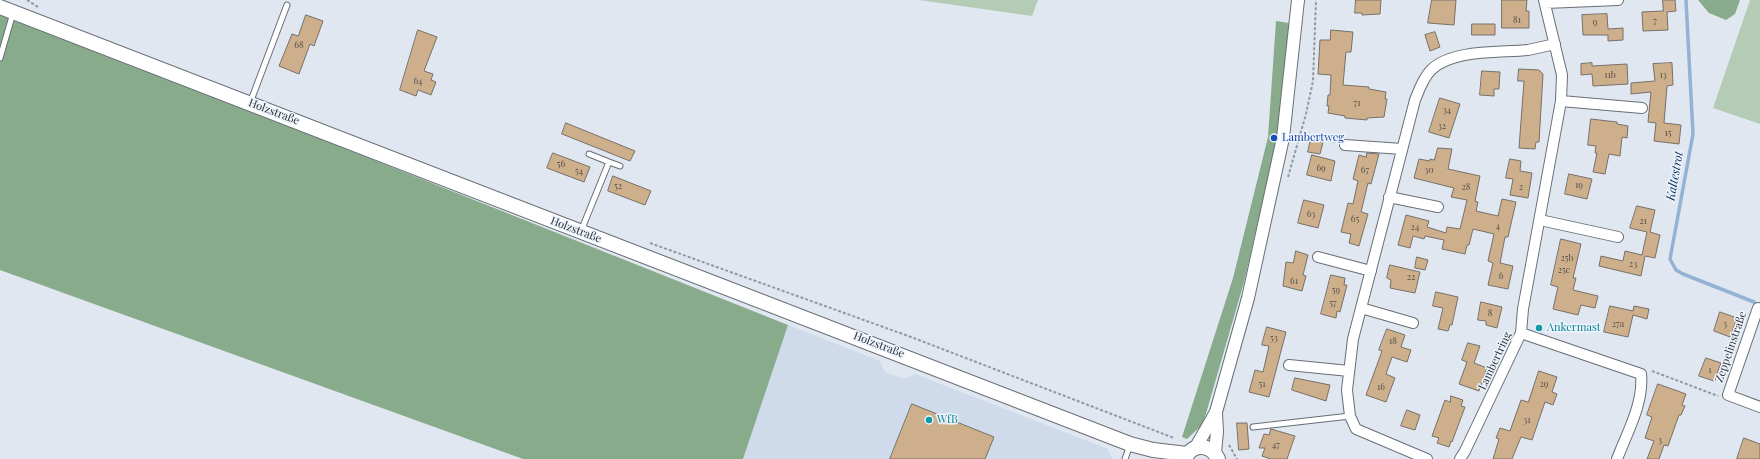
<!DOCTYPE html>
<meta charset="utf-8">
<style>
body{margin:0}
canvas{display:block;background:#e0e7f0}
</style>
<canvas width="1760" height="459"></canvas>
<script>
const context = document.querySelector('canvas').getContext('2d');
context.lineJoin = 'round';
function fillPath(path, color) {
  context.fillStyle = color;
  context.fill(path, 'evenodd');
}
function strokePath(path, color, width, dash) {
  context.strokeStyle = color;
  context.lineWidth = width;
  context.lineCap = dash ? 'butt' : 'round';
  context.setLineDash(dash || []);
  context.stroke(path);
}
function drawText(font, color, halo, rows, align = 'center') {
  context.font = font + ' "Playfair Display",serif';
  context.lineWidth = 3;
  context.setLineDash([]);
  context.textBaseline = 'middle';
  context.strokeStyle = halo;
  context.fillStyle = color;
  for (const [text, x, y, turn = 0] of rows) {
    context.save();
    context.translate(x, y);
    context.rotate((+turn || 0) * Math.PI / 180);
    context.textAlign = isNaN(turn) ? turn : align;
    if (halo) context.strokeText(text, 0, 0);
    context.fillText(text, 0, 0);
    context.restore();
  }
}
fillPath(new Path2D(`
 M788,325l92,36 5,11 19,7 11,-5 193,75 4,10h-369z`), '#cfdaea');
fillPath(new Path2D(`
 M919,0h119l-6,16z
 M1750,0h10v124l-47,-16z`), '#b4cbb5');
fillPath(new Path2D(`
 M1698,0h42l-5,14 -9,6 -17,-7z
 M0,11l788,314 -45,134h-220l-523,-189z
 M1276,21l13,2 -12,116 -33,143 -41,142 -16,15 -5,-2 51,-159 35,-141z`), '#88ab8b');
strokePath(new Path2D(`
 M1686,0l7,134 -23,125 6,11 7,4 71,28`), '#94b2d4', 3.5);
const building = new Path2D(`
 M1356,0h25l-1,14 -18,1v-2h-7z
 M1432,0h24l-2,25 -26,-2z
 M1502,0h25l-1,11h3v17h-27z
 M1663,0h12l1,11 -9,1 1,18 -25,1 -1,-19 21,-1z
 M1607,14l1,15 15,-1v12l-15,1v-6h-25l-1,-20z
 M306,15l17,6 -9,25 -4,-2 -11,30 -20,-8 13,-32 6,2z
 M1472,24h23v11h-23z
 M418,30l19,7 -13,34 9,3 -2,6 5,2 -5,13 -13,-5 -2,6 -16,-6z
 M1331,30l22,2 -2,20h-5l-3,33 26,2v2l17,3 -1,7h2l-3,18 -17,1v2l-22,-2v-2l-17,-3 1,-7h-2l1,-11h2l1,-20 -13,-1 2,-34h10z
 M1435,32l5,15 -10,4 -5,-16z
 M1592,63v3l35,-2 1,20 -35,2 -1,-12 -11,1v-11z
 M1672,63l1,22 -6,1 -3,37 17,2 -2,19 -25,-3 2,-18 -8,-1 3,-30 -20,2v-11l24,-2 -2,-17z
 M1519,69l20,1 4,4 -4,68h-3l-1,7 -16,-1 5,-67h-6z
 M1482,71l18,1 -1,17h-5v7l-14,-1z
 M1440,98l20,6 -11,34 -20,-6z
 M1591,119l26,3v2l11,2 -1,12 -5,-1 -2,19 -11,-2 -4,20 -12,-2 4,-19h-2l1,-7 -8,-1z
 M566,123l69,28 -5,10 -68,-27z
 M1311,139l12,3 -3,12 -12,-2z
 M1438,148l14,1 -4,20 32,7 -5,25 3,1 -2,9 22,5 4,-17 14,3 -8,35h-3l-5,26 13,3 -5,23 -20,-4 5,-22 -5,-2 6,-27 -21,-5 -4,16h-2l-2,9 -23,-5 2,-9 -19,-4 -1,3 -11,-3 -3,12 -12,-3 8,-30 23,6 -2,6 19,6 1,-6 13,2 7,-29 -16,-3 3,-9 -40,-10 5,-19 11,2v-2l4,1z
 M553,153l37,14 -6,15 -37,-14z
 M1367,153l12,1 -8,30 -3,-1 -7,29 7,2 -9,32 -10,-3 2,-9 -10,-2 7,-29 5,1 5,-23 -5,-2 6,-24 7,2z
 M1312,155l23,6 -4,20 -24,-6z
 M1510,159l11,2 -1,10 12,2 -4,25 -18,-3 3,-16 -7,-1z
 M1569,174l23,5 -5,20 -22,-5z
 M613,176l38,15 -6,14 -37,-14z
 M1304,200l20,5 -6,23 -20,-5z
 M1637,206l18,4 -5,22 10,3 -5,23 -10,-2 -4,20 -42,-10 2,-10 22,5 2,-10 17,4 5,-23 -17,-4z
 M1561,239l20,5 -8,34h3l-3,12 25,6 -3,12 -14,-3 -3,10 -25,-6 5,-22 -7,-2z
 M1296,251l12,4 -5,20 3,1 -4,15 -19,-5 3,-24 7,1z
 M1417,257l11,3 -3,10 -10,-2z
 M1390,265l30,7 -5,21 -25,-5 1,-8 -4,-2z
 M1331,275l14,3 -1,7h3l-7,27 -3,-1 -1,7 -15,-4z
 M1436,292l22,5 -6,28h-2l-2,6 -10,-2 5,-21 -10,-2z
 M1481,302l21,5 -5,21 -11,-3v-4l-8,-1z
 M1610,306l23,5 1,-5 15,3 -2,10 -14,-4 -5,22 -24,-5z
 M1720,312l17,6 -7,19 -16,-6z
 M1267,327l19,5 -17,65 -20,-5 6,-22 8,2 6,-26 -7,-1z
 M1387,329l18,6 -4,12 10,3 -4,12 -15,-5 -6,17 9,4 -9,24 -20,-7 16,-44 -3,-1z
 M1468,343l12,3 -6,17 13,5 -8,23 -20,-7 8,-22 -5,-2z
 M1706,358l15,5 -7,18 -15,-5z
 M1539,371l18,6 -5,15 5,2 -4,11 -8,-3 -13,38 -11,-3 -9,22h-19l6,-20 -3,-1 4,-10 10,3 11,-31 7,2z
 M1295,378l35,7 -4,16 -34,-11z
 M1658,384l28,10 -4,11 3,1 -4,9h-2l-11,31 -4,-1 -5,14h-12l7,-18 -9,-3 7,-21 -5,-2z
 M1451,396l12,4 -2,6 4,1 -13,35 -1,-1 -2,6 -12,-4 2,-5 -7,-2 13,-36 5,2z
 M912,404l82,33 -9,22h-95z
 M1407,410l13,5 -5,15 -14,-4z
 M1237,423h10l2,26 -10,1z
 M1271,429l24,7 -8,23h-16l-9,-3 3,-8h-6l5,-14 5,1z
 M1744,438l16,6v15h-23z`);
fillPath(building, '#cdaf8b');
strokePath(building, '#777068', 1);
const service = new Path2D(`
 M0,58l13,-45
 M250,103l37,-98
 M609,162l11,4
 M581,231l28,-69 -20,-8
 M1253,427l97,-11
 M1125,459l5,-14`);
const minor = new Path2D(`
 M1545,3l73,-3
 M1561,101l81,7
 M1345,145l57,4
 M1389,197l49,10
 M1540,220l78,17
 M1318,257l53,14
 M1361,308l52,15
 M1758,308l-30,87 32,12
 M1521,333l120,41c3,29 -14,59 -24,85
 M1289,365l60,6
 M1427,459l-71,-30 -6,-13 -3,-26 6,-51 62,-239c4,-10 8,-22 16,-30 21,-21 68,-17 97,-20 9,-2 18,-4 27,-6
 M1460,459l5,-8 56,-118 2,-24 38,-208 1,-26 -18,-75`);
const tertiary = new Path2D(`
 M1196,447l20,-35 32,-114 35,-160 15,-138
 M1215,452l2,-20 -1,-20`);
const secondary = new Path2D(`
 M0,7l1130,437 23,6 34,4
 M1185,459c7,-17 26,-15 33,0`);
strokePath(service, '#686e76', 7);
strokePath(minor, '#686e76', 12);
strokePath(tertiary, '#686e76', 14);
strokePath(secondary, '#686e76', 16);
strokePath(new Path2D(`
 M27,0l11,7
 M1299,136l36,6
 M1288,177l18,-63 7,-33 3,-81
 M650,243l261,94 263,101
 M1652,371l66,25
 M1229,445l8,14`), '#93989f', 2, [3, 2]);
strokePath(service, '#fff', 5);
strokePath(minor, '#fff', 10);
strokePath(tertiary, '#fff', 12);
strokePath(secondary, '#fff', 14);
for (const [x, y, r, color] of [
 [1274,138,4,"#1a4fb4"],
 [1539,328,4,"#0f9aa8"],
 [929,420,4,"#0f9aa8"]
]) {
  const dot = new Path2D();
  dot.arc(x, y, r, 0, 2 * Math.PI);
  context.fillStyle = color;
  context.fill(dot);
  strokePath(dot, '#edf4fe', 1.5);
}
drawText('9px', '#56504a', null, [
 ["81",1517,20],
 ["7",1655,21],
 ["9",1595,22],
 ["68",299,45],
 ["11b",1610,75],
 ["13",1663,75],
 ["64",418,81],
 ["71",1357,103],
 ["34",1447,110],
 ["32",1442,126],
 ["15",1668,133],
 ["56",561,164],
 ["69",1321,168],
 ["67",1365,170],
 ["30",1429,170],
 ["54",579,171],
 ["19",1579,185],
 ["52",618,186],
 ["28",1466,187],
 ["2",1521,187],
 ["63",1311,214],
 ["65",1355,219],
 ["21",1643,221],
 ["4",1498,226],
 ["24",1415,227],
 ["25b",1567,258],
 ["23",1633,264],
 ["25c",1564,270],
 ["6",1501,276],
 ["22",1411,277],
 ["61",1294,281],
 ["59",1336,290],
 ["57",1333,303],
 ["8",1490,313],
 ["27a",1618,324],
 ["3",1725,324],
 ["53",1274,338],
 ["18",1393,341],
 ["1",1710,370],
 ["51",1262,384],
 ["29",1544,384],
 ["16",1381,387],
 ["31",1527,420],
 ["3",1660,440],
 ["47",1276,445]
]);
drawText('11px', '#2e3134', '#edf4fe', [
 ["Holzstraße",274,112,21],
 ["Holzstraße",576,230,21],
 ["Holzstraße",879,345,21],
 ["Zeppelinstraße",1731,347,-71],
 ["Lambertring",1495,361,-65]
]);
drawText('11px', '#164399', '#edf4fe', [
 ["Lambertweg",1282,138]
], 'left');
drawText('11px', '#0d838f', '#edf4fe', [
 ["Ankermast",1547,328],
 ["WfB",937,420]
], 'left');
drawText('italic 12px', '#002c57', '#edf4fe', [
 ["Kaltestrot",1675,176,-80]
]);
</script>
